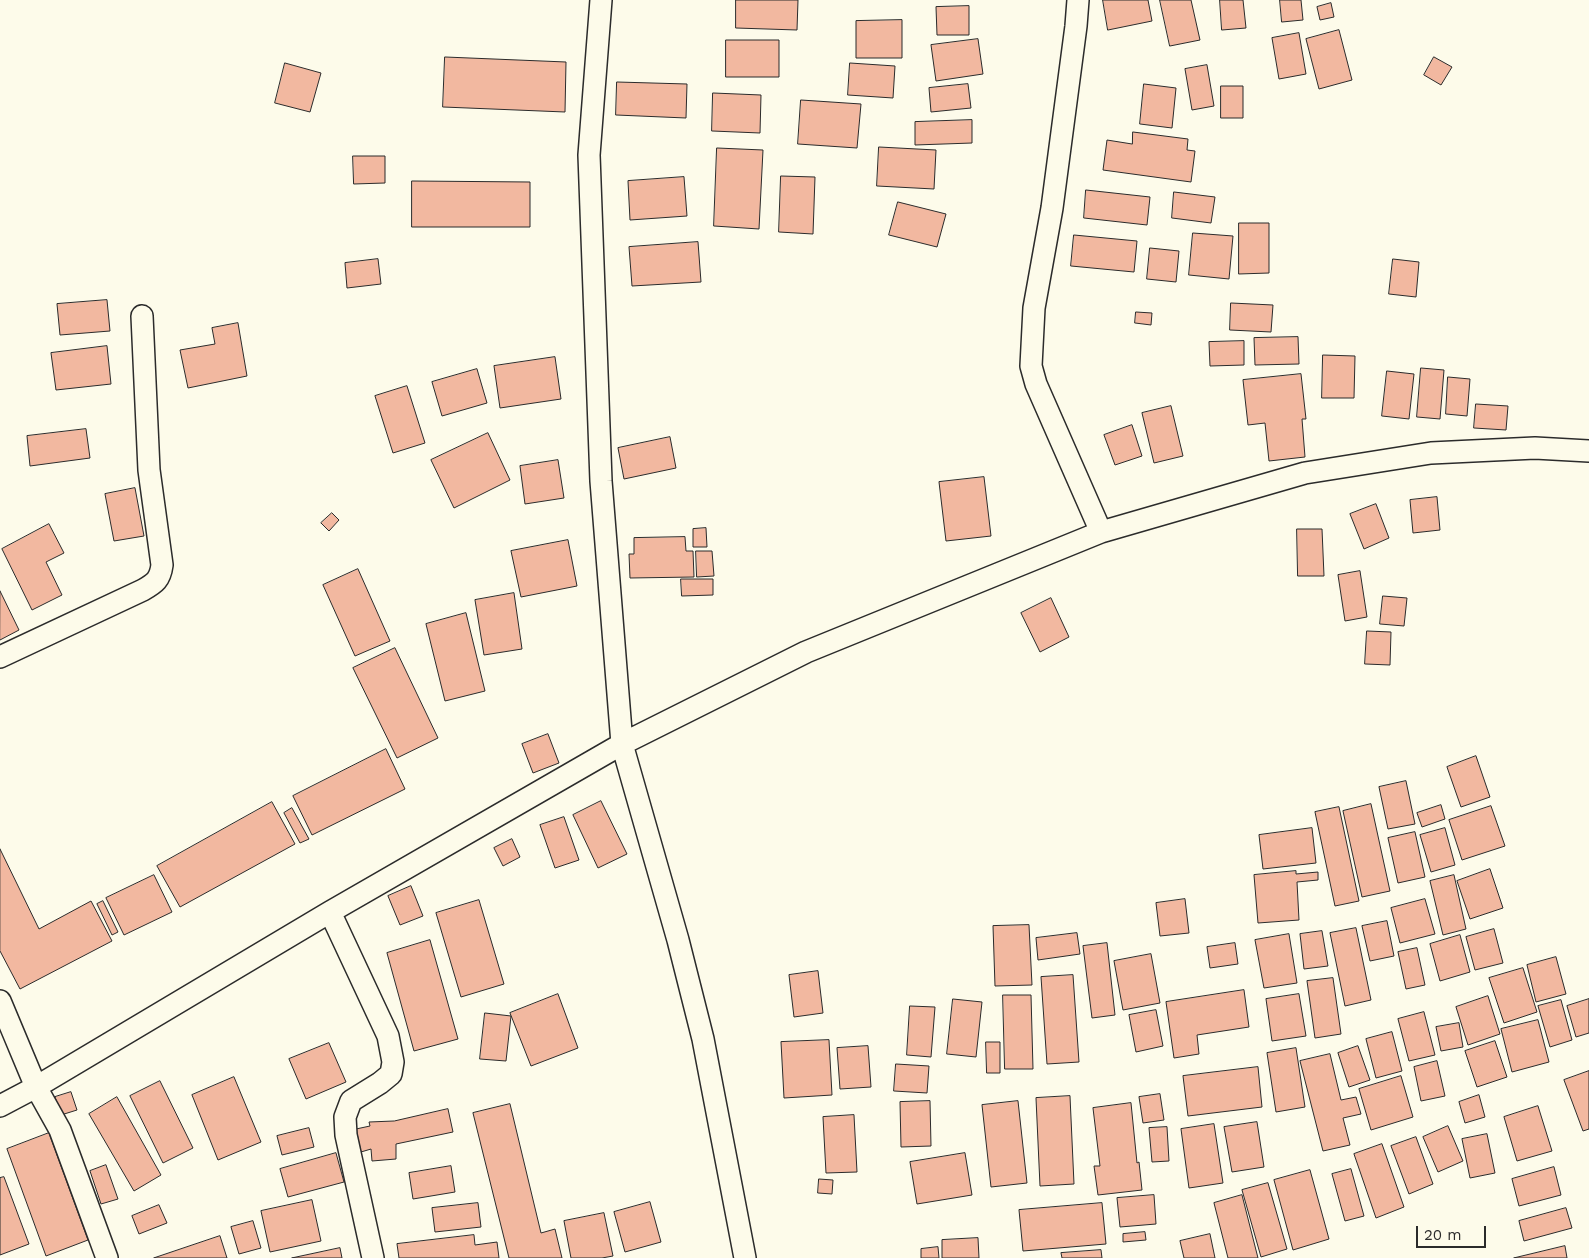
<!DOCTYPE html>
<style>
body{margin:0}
#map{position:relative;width:1589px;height:1258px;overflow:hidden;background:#fdfbea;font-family:"Work Sans",sans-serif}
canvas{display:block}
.scale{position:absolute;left:1416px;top:1226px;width:70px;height:22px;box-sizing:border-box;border:2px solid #2b2b2b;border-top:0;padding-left:6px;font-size:15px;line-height:18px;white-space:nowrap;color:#2b2b2b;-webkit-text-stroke:4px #fdfbea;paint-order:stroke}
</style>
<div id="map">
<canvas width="1589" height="1258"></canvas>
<div class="scale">20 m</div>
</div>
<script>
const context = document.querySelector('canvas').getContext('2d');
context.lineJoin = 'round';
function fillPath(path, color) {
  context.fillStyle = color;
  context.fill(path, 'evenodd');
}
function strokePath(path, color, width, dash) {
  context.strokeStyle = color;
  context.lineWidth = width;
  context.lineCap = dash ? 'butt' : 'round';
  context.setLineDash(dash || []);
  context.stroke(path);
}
const building = new Path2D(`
 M736,0h62l-1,30 -61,-2z
 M1103,0h45l4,21 -44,9z
 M1160,0h31l9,40 -30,6z
 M1220,0h23l3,28 -24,2z
 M1280,0h21l2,20 -21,2z
 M1331,3l3,14 -14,3 -3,-13z
 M969,6v29h-32l-1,-28z
 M902,20v38h-46v-37z
 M1339,30l13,50 -33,9 -13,-50z
 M1299,33l7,41 -27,5 -7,-41z
 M978,39l5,35 -47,7 -5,-36z
 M726,40h53v37h-53z
 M445,57l121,5 -1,50 -122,-5z
 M1434,57l18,10 -11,18 -17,-10z
 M285,63l36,10 -11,39 -35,-9z
 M850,63l45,3 -2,32 -45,-3z
 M1207,65l7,41 -22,4 -7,-41z
 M617,82l70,2 -1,34 -70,-3z
 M968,84l3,24 -40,4 -2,-24z
 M1144,84l32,4 -4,40 -32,-4z
 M1221,86h22v32h-22z
 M713,93l48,2 -1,38 -48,-2z
 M801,100l60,4 -4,44 -59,-4z
 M972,120v23l-57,2v-23z
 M1133,132l55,7 -1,11 8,1 -4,31 -88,-12 4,-30 25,4z
 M879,147l57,3 -2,39 -57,-3z
 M717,148l46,2 -4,79 -45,-3z
 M353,156h32v27l-31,1z
 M781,176l34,1 -2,57 -34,-2z
 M684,177l3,39 -57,4 -2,-39z
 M412,181l118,1v45h-118z
 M1086,190l64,7 -3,28 -63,-7z
 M1174,192l41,5 -4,26 -39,-5z
 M898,202l48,12 -9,33 -48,-12z
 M1239,223h30v50l-30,1z
 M1193,233l40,3 -4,43 -40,-4z
 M1074,235l63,6 -3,31 -63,-6z
 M698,242l3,40 -69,4 -3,-39z
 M1150,248l29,3 -3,31 -29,-3z
 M378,259l3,25 -34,4 -2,-25z
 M1393,259l26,3 -3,35 -27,-3z
 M107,300l3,31 -50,4 -3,-31z
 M1231,303l42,2 -2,27 -41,-2z
 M1136,312l16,1 -1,12 -16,-2z
 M238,323l9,53 -59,12 -8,-38 35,-6 -3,-16z
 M1298,337l1,27 -44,1 -1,-27z
 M1244,341v24l-34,1 -1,-24z
 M107,346l4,38 -55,6 -5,-37z
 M1323,355l32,1 -1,42h-32z
 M555,357l6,42 -61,9 -6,-42z
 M1421,368l23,2 -4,49 -23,-2z
 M477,369l10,34 -45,13 -10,-34z
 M1387,371l27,3 -5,45 -27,-3z
 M1301,374l5,45h-4l3,38 -36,4 -4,-38 -17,2 -5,-45z
 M1448,377l22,2 -3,37 -21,-2z
 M407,386l18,57 -32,10 -18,-57z
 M1476,404l32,2 -2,24 -32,-2z
 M1171,406l12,50 -29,7 -12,-50z
 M1132,425l10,31 -27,9 -11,-30z
 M86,429l4,29 -60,8 -3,-30z
 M488,433l22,47 -56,28 -23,-48z
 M670,437l6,31 -52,11 -6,-31z
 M558,460l6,38 -39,6 -5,-38z
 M984,477l7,59 -45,5 -7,-59z
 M135,488l9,48 -30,5 -9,-47z
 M1437,497l3,33 -27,3 -3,-33z
 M1376,504l13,34 -25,11 -14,-35z
 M332,513l7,7 -10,11 -8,-8z
 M49,524l15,29 -18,9 16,33 -30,15 -30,-61z
 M706,528l1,19h-14v-18z
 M1297,529h25l2,47h-26z
 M685,537l1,14h7l1,26 -64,1 -1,-24h5v-16z
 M568,540l9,46 -56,11 -10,-46z
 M696,551h16l2,25 -17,1z
 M358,569l32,72 -35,15 -32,-71z
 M1360,571l7,46 -22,4 -7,-46z
 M681,579h32v16l-31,1z
 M0,591l19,39 -19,10z
 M514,593l8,56 -38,6 -9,-55z
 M1383,596l24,2 -3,28 -24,-2z
 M1051,598l18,39 -29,15 -19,-39z
 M466,613l19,78 -40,10 -19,-77z
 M1367,631l24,1 -1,33 -25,-1z
 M395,648l43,90 -41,20 -44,-90z
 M548,734l11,29 -26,10 -11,-29z
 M386,749l19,40 -93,46 -19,-39z
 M1476,756l14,41 -29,10 -14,-40z
 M1406,781l9,43 -27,5 -9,-42z
 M601,801l26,53 -29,14 -25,-53z
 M272,802l23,42 -115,63 -23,-41z
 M1371,804l19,87 -28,6 -19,-86z
 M1441,805l4,14 -23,8 -5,-14z
 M1491,806l14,40 -43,14 -13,-40z
 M1339,807l20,94 -24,5 -20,-94z
 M292,808l17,31 -9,4 -16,-30z
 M564,817l15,43 -24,8 -15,-43z
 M1312,828l4,35 -53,6 -4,-34z
 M1445,828l10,37 -24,7 -11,-37z
 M1415,832l10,45 -27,6 -10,-45z
 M512,839l8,18 -17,9 -9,-18z
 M0,849l39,80 52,-28 21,40 -92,48 -20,-38z
 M1490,869l13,39 -33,11 -13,-38z
 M1296,871v3l22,-2v8l-21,2 2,38 -41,3 -4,-48z
 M154,875l18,37 -48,23 -18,-37z
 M1454,875l12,54 -23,6 -13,-54z
 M411,886l12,30 -23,9 -12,-29z
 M1185,899l4,34 -29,3 -4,-33z
 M1425,899l10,35 -35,9 -9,-35z
 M479,900l25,84 -43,13 -25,-84z
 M103,901l15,31 -6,3 -15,-31z
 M1387,921l7,35 -24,5 -8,-35z
 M1029,925l3,60 -37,1 -2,-60z
 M1356,928l15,72 -26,6 -15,-73z
 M1494,929l9,34 -28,7 -9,-33z
 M1322,931l6,35 -24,3 -4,-35z
 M1077,933l3,21 -42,6 -2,-22z
 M1289,934l8,49 -33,5 -9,-48z
 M1460,935l10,37 -30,9 -10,-37z
 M430,940l28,99 -44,12 -27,-98z
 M1107,943l8,72 -23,3 -9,-72z
 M1235,943l3,21 -28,4 -3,-21z
 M1417,948l8,37 -19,4 -8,-37z
 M1151,954l9,49 -37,7 -9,-49z
 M1556,957l10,37 -30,8 -9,-37z
 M1523,968l14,44 -33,11 -15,-45z
 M818,971l5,42 -29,4 -5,-42z
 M1073,975l6,87 -32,2 -6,-87z
 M1333,978l8,56 -26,4 -8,-57z
 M1244,990l5,37 -52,8 2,19 -25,4 -8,-56z
 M558,994l20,54 -47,18 -21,-53z
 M1299,994l7,42 -34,5 -6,-42z
 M1003,995h28l2,74h-28z
 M1488,996l12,38 -32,11 -12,-38z
 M953,999l29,3 -6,55 -29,-3z
 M1589,999v34l-13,4 -9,-31z
 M1561,1000l11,40 -22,7 -12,-41z
 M910,1006l25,1 -4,50 -24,-2z
 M1156,1010l7,36 -27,6 -7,-37z
 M1424,1012l11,43 -26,6 -11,-42z
 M485,1013l26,3 -5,45 -26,-2z
 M1538,1020l11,42 -37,10 -11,-43z
 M1459,1023l4,24 -22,4 -5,-24z
 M1392,1032l10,39 -26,7 -10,-39z
 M829,1040l3,55 -48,3 -3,-56z
 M1495,1041l12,36 -30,10 -12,-36z
 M986,1042h14v31h-13z
 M329,1043l17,39 -40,17 -17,-40z
 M868,1046l3,41 -31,2 -3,-41z
 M1358,1046l12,34 -21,7 -11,-34z
 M1296,1048l9,59 -29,5 -9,-59z
 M1330,1054l11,46 15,-3 5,17 -18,4 7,27 -27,6 -23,-90z
 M1437,1061l8,35 -24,5 -7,-34z
 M896,1064l33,2 -2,27 -33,-2z
 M1258,1067l4,40 -74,9 -5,-40z
 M1589,1071v58l-6,2 -19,-51z
 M1401,1076l12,41 -42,13 -12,-41z
 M234,1077l27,65 -43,18 -26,-65z
 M160,1081l33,67 -30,15 -33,-67z
 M71,1092l6,18 -16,5 -6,-18z
 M1160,1094l4,26 -21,3 -4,-26z
 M1479,1095l6,22 -20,6 -6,-21z
 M1070,1096l4,88 -34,2 -4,-88z
 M117,1097l44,78 -27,16 -45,-77z
 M930,1101l1,45 -30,1 -1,-45z
 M1018,1101l9,82 -36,4 -9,-82z
 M1131,1103l6,60 2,-1 3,28 -44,5 -4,-29h6l-7,-58z
 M510,1104l31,129 14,-4 7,29h-53l-36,-145z
 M1538,1106l14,45 -35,10 -13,-44z
 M448,1109l5,23 -57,12v15l-24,2 -1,-12 -10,3 -5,-23 14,-3 -1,-4 25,-1z
 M854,1115l3,57 -31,1 -3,-56z
 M1257,1122l7,45 -32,5 -8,-45z
 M1214,1124l9,59 -34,5 -8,-59z
 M1448,1126l15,35 -25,11 -15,-35z
 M1167,1127l2,34 -17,1 -3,-34z
 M309,1128l5,19 -32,8 -5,-19z
 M49,1133l39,107 -42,16 -39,-107z
 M1487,1134l8,39 -25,5 -8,-39z
 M1416,1137l17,47 -24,10 -18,-48z
 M1382,1144l22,63 -28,11 -22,-64z
 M336,1153l8,29 -56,15 -8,-28z
 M965,1153l7,42 -55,9 -7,-42z
 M106,1165l12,34 -17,5 -11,-33z
 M451,1166l4,26 -42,7 -4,-26z
 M1554,1167l7,28 -42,11 -7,-27z
 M1351,1169l13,47 -19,5 -13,-47z
 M1310,1170l19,69 -36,11 -19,-70z
 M4,1177l25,67 -29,11v-77z
 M819,1179l14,1 -1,14 -14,-1z
 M1268,1183l19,66 -26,8 -19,-67z
 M1154,1195l2,29 -36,3 -3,-29z
 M1242,1195l16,63h-30l-14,-55z
 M312,1200l9,41 -51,11 -9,-41z
 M650,1202l11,40 -36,10 -11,-40z
 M478,1203l3,24 -46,5 -3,-24z
 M1102,1203l4,41 -83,7 -4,-41z
 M159,1205l8,18 -28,11 -7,-18z
 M1566,1208l6,20 -48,13 -5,-20z
 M604,1213l9,43 -11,2h-31l-7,-37z
 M253,1221l8,27 -22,6 -8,-27z
 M1145,1232l1,8 -23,2v-8z
 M1210,1234l5,24h-31l-4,-17z
 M474,1235l1,10 22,-3 2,16h-100l-2,-14z
 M220,1236l7,22h-73z
 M978,1238l1,20h-37v-18z
 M1565,1246l2,12h-53z
 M938,1247l1,11h-18v-9z
 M340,1248l2,10h-50z
 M1101,1250l1,8h-40l-1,-5z`);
fillPath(building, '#f2b8a0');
strokePath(building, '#2b2b2b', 1);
const street = new Path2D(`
 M601,0l-12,155 12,326 21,263 56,196 25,99 42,219
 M1078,0l-2,26 -24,182 -18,100 -3,58 5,18 65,148
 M0,657l143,-67c12,-7 17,-10 19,-25l-13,-95 -7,-154
 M330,912l58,124 5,26 -2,12 -11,9 -29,18 -6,16 1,18 27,123
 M0,1001l36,86 24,43 47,128
 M0,1106l36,-19 294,-175 292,-168 184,-92 295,-120 204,-59 126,-20 104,-5 54,3`);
strokePath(street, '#2b2b2b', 24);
strokePath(street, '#fdfbea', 21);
</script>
